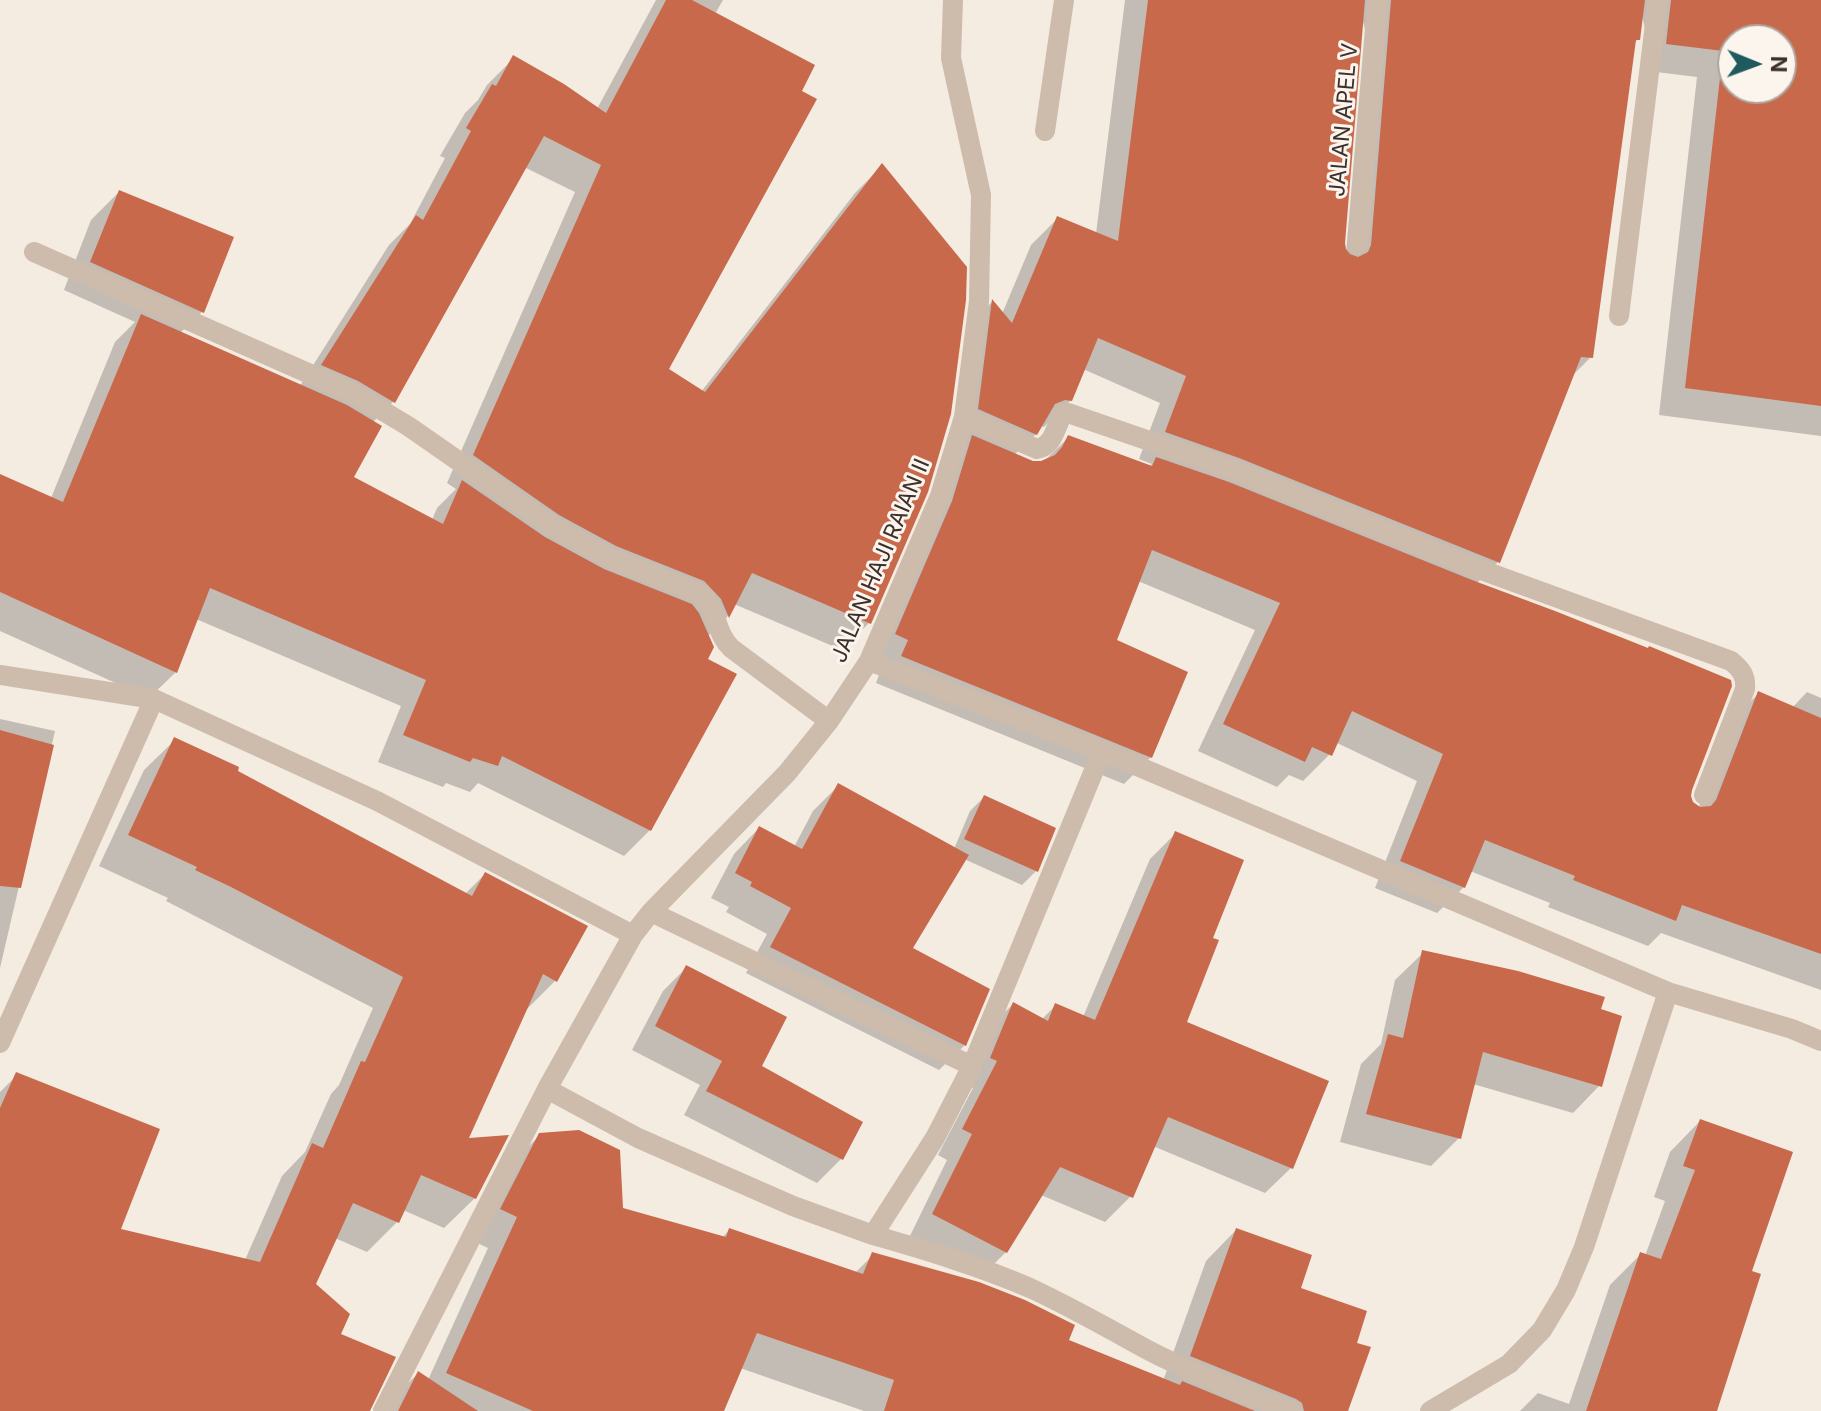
<!DOCTYPE html>
<style>
body{margin:0}
#map{position:relative;width:1821px;height:1411px;overflow:hidden;background:#f4ebe1;font-family:Inter,sans-serif}
canvas{display:block}
.north{position:absolute;left:1717px;top:24px;width:80px;height:80px;box-sizing:border-box;background:#fbf5ee;border:2px solid #aea6a0;border-radius:50%;rotate:91deg;font-size:22px;font-weight:700;line-height:32px;text-align:center;color:#3b302b}
.north::after{content:'';display:block;margin:auto;width:28px;height:36px;background:#1f5a5e;clip-path:polygon(50% 0,100% 100%,50% 72%,0 100%)}
</style>
<div id="map">
<canvas width="1821" height="1411"></canvas>
<div class="north">N</div>
</div>
<script>
const context = document.querySelector('canvas').getContext('2d');
context.lineJoin = 'round';
function fillPath(path, color) {
  context.fillStyle = color;
  context.fill(path, 'evenodd');
}
function strokePath(path, color, width, dash) {
  context.strokeStyle = color;
  context.lineWidth = width;
  context.lineCap = dash ? 'butt' : 'round';
  context.setLineDash(dash || []);
  context.stroke(path);
}
function drawText(font, color, halo, rows, align = 'center') {
  context.font = font + ' Inter,sans-serif';
  context.lineWidth = 6;
  context.setLineDash([]);
  context.textBaseline = 'middle';
  context.strokeStyle = halo;
  context.fillStyle = color;
  for (const [text, x, y, turn = 0] of rows) {
    context.save();
    context.translate(x, y);
    context.rotate((+turn || 0) * Math.PI / 180);
    context.textAlign = isNaN(turn) ? turn : align;
    if (halo) context.strokeText(text, 0, 0);
    context.fillText(text, 0, 0);
    context.restore();
  }
}
fillPath(new Path2D(`
 M656,0h67l-8,14 -49,355 35,23 154,-199 27,-27 -13,457 -27,27 -108,-46 -7,13 -20,20 -57,193 -26,26 -146,-73 -8,9 -24,-9 -3,4 -65,-25 23,-56 -205,-87 -20,53 -27,26 -149,-67v-155l51,22 64,-156 20,-20 -71,-32 27,-70 28,-28 83,120 -22,21 120,53 89,-141 21,-21 35,-66 -5,-2 25,-43 13,-13 9,-15 27,-27 83,51zM524,167l51,25 -128,291 9,6 -19,19 -5,12 -81,-42 22,-56 20,-20z
 M1125,0h696v436l-162,-21 38,-338 -57,-7 5,-41 -3,-14 -4,24 -5,5 -42,313 -21,21 -72,184 -22,22 214,206 -1,8 9,11 34,-89 26,-26 34,14 15,-16 14,6v292l-160,-57 -13,13 -100,-39 2,-4 -80,-32 -6,16 -27,26 -62,-25 42,-107 -82,-39 -5,12 -27,27 -14,-6 -12,12 -79,-36 57,-121 -117,-49 -24,60 37,116 -27,27 -248,-101 6,-16 -12,-6 76,-197 21,-22 -15,-6 14,-108 26,-26 10,12 29,-69 27,-27 38,16zM1362,18l3,11 -19,225 -3,-11zM1733,40h48v48h-48zM1083,369l77,34 -21,56 13,5 -4,3 -80,-29 -25,24 -12,1 -17,-8 22,-21 4,-8 4,1 27,-27z
 M0,719l55,12 -55,237z
 M175,740l290,154 20,-20 70,107 -32,32 -58,127 10,58 -31,30 -41,-18 -6,12 -30,30 -32,-14 -22,47 26,50 30,76h-369v-319l17,-17 101,156 127,29 37,-84 23,-24 26,-58 8,-9 34,-77 -207,-107 2,-3 -69,-32 45,-96z
 M839,785l115,64 16,-38 14,-14 70,32 -18,42 -14,14 -58,-26 -54,90 55,96 -26,25 -193,-97 21,-39 -41,-22 3,-5 -18,-9 23,-44 25,-26 35,19 19,-36z
 M1176,833l34,106 -26,84 107,145 -26,25 -112,-47 -22,50 -26,26 -64,-27 -35,57 -26,26 -72,-38 39,-80 -9,-5 35,-67 -8,-4 22,-54 26,-26 28,16 15,-15 27,12 67,-158z
 M1423,953l176,58 1,74 -27,28 -100,-29 -14,54 -28,28 -91,-24 21,-78 20,-20 14,-64z
 M687,967l72,99 101,56 -19,37 -24,24 -133,-68 16,-30 -68,-35 31,-59z
 M1700,1121l50,151 -35,139h-195l18,-18 31,11 41,-119 31,-31 4,2 20,-55 -11,-4 16,-45z
 M540,1135l81,74 101,29 7,-8 126,43 18,-18 193,86 97,40 43,-120 30,-31 119,114 -9,66 4,1h-486l-124,-43 -18,43h-338l4,-7 30,-31 10,7 60,-132 -17,-8 38,-74z`), '#0003');
fillPath(new Path2D(`
 M666,0h26l123,65 -13,26 15,8 -148,270 36,23 177,-229 85,104 -1,33 -15,114 -23,78 -57,132 -119,-51 -23,45 -8,-19 -17,-18 -88,-35 -57,-31 -86,-60 128,-290 -57,-29 -149,267 -37,-22 -37,-16 95,-150 7,5 48,-89 -5,-3 26,-44 4,2 17,-31 51,29 42,29z
 M1148,0h217l-20,243 1,6 4,5 8,3 10,-5 3,-7 20,-245h254l-5,40h-4l-43,318 -12,-1 -81,206 -261,-105 -74,-26 21,-56 -88,-38 -26,63 -7,-1 -10,4 -18,31 -59,-26 14,-110 20,24 45,-107 61,25z
 M1671,0h150v406l-136,-18 38,-337 -57,-7zM1733,40h48v48h-48z
 M119,190l115,47 -30,76 -114,-51z
 M141,314l206,91 35,21 -28,51 89,47 19,-44 83,57 59,32 88,35 7,9 15,34 -6,12 29,15 -86,157 -149,-75 -4,10 -25,-8 -3,4 -67,-27 23,-55 -216,-92 -33,85 -177,-81v-118l63,28z
 M972,435l61,26h8l14,-6 7,-8 6,-12 84,31 4,-9 73,25 243,98 83,31 93,37 1,-2 82,34 1,6 -40,104 -1,6 2,6 7,5 11,-1 5,-6 42,-109 63,27v236l-139,-49 -6,16 -103,-41 2,-4 -90,-36 -20,48 -65,-27 43,-107 -91,-43 -20,45 -20,-9 -7,15 -82,-38 57,-121 -128,-53 -35,90 71,32 -36,86 -251,-102 7,-16 -13,-6 57,-133z
 M0,730l54,15 -33,143 -21,-2z
 M174,737l65,30 -1,4 234,125 13,-24 103,54 -31,56 -14,-8 -74,164 40,-3 -33,64 -55,-24 -22,48 -46,-20 -37,81 34,30 -9,20 55,23 -26,54h-370v-303l16,-36 144,57 -39,100 139,33 52,-119 11,5 38,-87 4,1 38,-85 -172,-90 -36,-17 2,-3 -69,-32z
 M838,783l131,72 -56,93 77,41 -24,57 -196,-99 21,-39 -41,-22 2,-4 -17,-9 24,-47 43,23z
 M984,795l72,33 -18,44 -74,-33z
 M1175,831l69,29 -31,78 6,2 -32,82 142,59 -36,88 -125,-52 -35,81 -73,-31 -53,86 -75,-39 40,-80 -10,-5 35,-68 -7,-3 23,-56 35,19 7,-18 40,17z
 M1422,950l96,21 87,26 -4,12 21,7 -20,71 -119,-35 -22,87 -95,-25 22,-80 15,4z
 M686,965l101,52 -25,49 101,56 -20,38 -137,-69 16,-30 -67,-35z
 M1700,1119l93,33 -41,119 9,3 -44,137h-131l54,-159 21,7 34,-89 -12,-4z
 M579,1130l41,20 3,58 103,29 3,-9 134,46 9,-22 107,30 46,18 50,25 -6,15 111,45 2,-4 73,30h-371l10,-31 -137,-47 -33,78h-191l-87,-38 71,-156 -17,-8 39,-76z
 M1236,1228l76,27 -11,33 66,23 -10,32 14,4 -23,64h-44l-2,-8 -6,-4 -106,-43z
 M418,1371l60,40h-80z`), '#c8694b');
strokePath(new Path2D(`
 M1045,131l19,-131
 M1358,244l20,-244
 M34,252l319,141 55,33 144,100 58,32 89,35c20,17 15,38 32,55l98,73
 M1619,316l39,-316
 M964,417l73,32c17,-3 18,-22 26,-35l5,-1 166,57 242,98 255,93c11,9 15,15 14,28l-41,106
 M869,661l233,90 566,241 124,37 29,12
 M0,675l154,24 223,102 256,134
 M1102,751l-130,315 -37,72 -62,97c52,15 106,31 157,53 39,18 76,39 114,60 47,25 97,44 147,63
 M651,912l321,154
 M0,1043l154,-344
 M547,1089l91,49 155,68 80,29
 M383,1411l164,-322 86,-154 18,-23 136,-139 42,-52 40,-60 71,-165 24,-79 15,-116 2,-106 -30,-137 2,-58
 M1430,1411l79,-47 33,-34 24,-40 18,-43 84,-255`), '#cdbbac', 20);
drawText('22px', '#3b302b', '#fbf5ee', [
 ["JALAN APEL V",1344,120,-85],
 ["JALAN HAJI RAIAN II",881,561,-67]
]);
</script>
